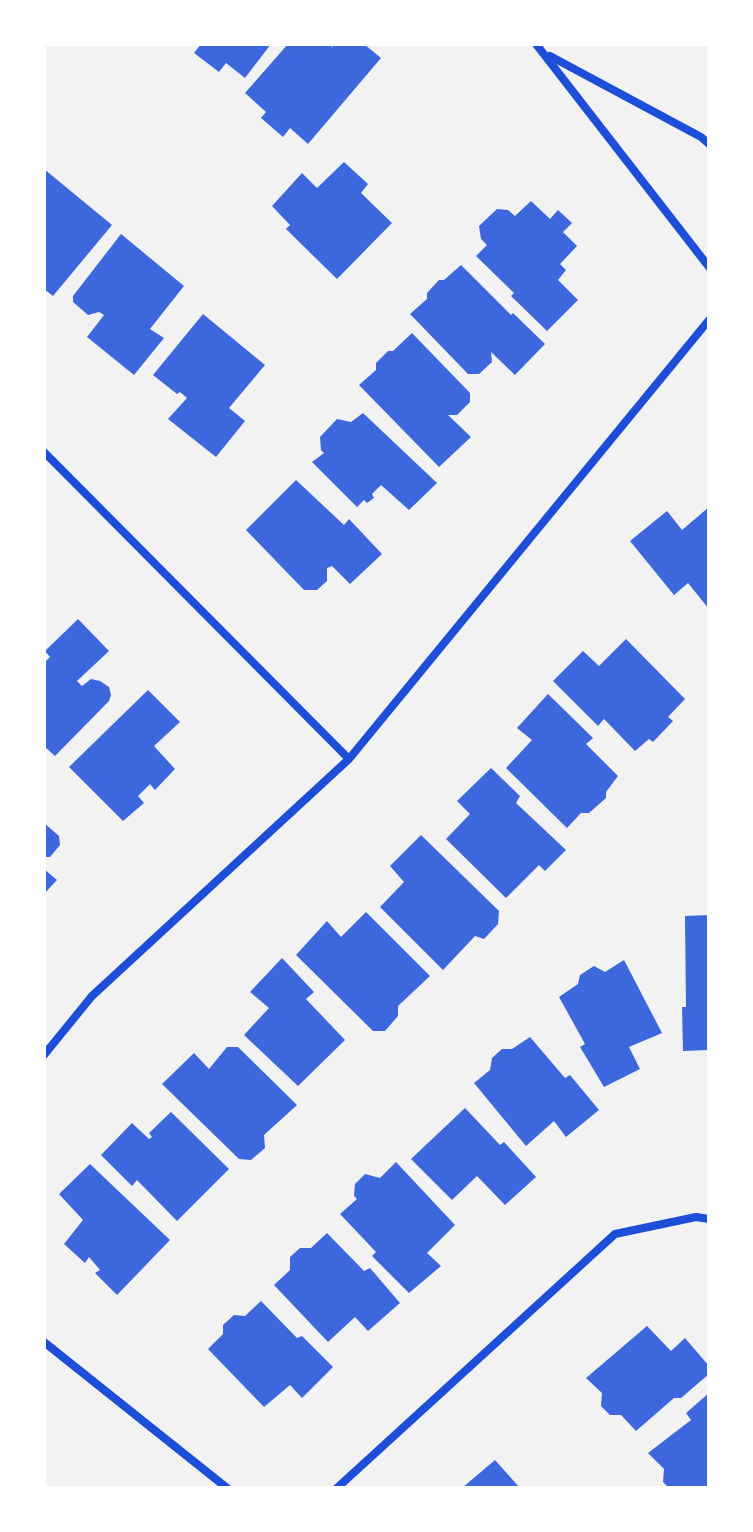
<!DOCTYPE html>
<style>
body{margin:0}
#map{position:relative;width:753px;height:1532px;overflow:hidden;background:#f2f2f2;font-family:"DejaVu Sans",sans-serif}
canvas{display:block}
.frame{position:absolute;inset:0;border:46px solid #fff;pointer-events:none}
</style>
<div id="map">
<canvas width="753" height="1532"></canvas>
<div class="frame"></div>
</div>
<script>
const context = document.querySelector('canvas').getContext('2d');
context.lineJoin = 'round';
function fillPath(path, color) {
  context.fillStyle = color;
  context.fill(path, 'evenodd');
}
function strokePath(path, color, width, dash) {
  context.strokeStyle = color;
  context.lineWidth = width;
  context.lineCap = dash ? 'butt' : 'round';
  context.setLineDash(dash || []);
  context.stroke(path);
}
fillPath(new Path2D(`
 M201,44h70l-26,34 -19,-15 -7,9 -25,-19z
 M288,44h40l4,3 2,-3h30l17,14 -73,86 -18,-16 -7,9 -22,-19 5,-6 -21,-19z
 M344,162l24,22 -7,9 31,30 -55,56 -51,-50 4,-4 -18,-19 30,-33 15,15z
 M44,169l68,56 -59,71 -9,-7z
 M531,201l19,18 8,-9 14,13 -9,9 14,14 -17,18 6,6 -8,10 20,20 -31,31 -36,-35 3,-3 -38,-37 11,-11 -6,-6 -2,-13 18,-17 11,1 7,6z
 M121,234l63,52 -34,43 14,9 -30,37 -47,-38 17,-22 -5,-3 -11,3 -15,-13v-6z
 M461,265l50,50 2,-2 32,31 -30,31 -24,-23 1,10 -13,12h-11l-58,-60 17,-15v-6l12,-13h5z
 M203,314l62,51 -36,43 16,13 -29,36 -48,-38 19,-21 -7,-6 -3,2 -24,-19z
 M412,333l58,60v9l-13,13h-9l23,22 -32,30 -80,-82 17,-15v-7l12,-12h5z
 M363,413l74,70 -28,27 -28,-25 -9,9 2,4 -7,5 -3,-3 -7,7 -45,-45 12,-9 -3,-3 -1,-13 17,-18 14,3z
 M296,480l48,45 5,-6 33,35 -32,30 -18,-18 -5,2v13l-10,9h-13l-58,-60z
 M709,507v102l-21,-26 -14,12 -44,-54 37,-30 15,19z
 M78,619l31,32 -32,30 5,5 9,-7 9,2 9,6 2,8 -2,6 -54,55 -11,-10v-83l6,-6 -5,-6z
 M626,639l59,60 -17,18 5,4 -20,21 -4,-3 -14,12 -31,-32 -6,7 -45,-45 30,-30 16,15z
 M148,690l32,32 -26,24 21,23 -20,21 -5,-6 -12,12 6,7 -21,18 -54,-54z
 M548,694l45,44 -7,6 32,32 -12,16v6l-17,15h-8l-14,15 -61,-60 26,-28 -15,-12z
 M491,768l29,28 -4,7 50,47 -21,21 -6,-6 -33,33 -60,-59 24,-25 -13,-13z
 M44,823l15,13 1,9 -10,12h-6z
 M421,835l78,76 -1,13 -14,15 -9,-3 -32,34 -63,-63 24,-25 -14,-16z
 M44,869l13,11 -13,14z
 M366,912l64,64 -32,30v10l-13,15h-12l-77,-76 31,-34 14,16z
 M709,915v135l-26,1 -1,-44h4l-1,-91z
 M282,958l32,34 -8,7 39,41 -47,46 -54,-51 25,-27 -19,-16z
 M624,960l38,73 -33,14 11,22 -36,18 -24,-40 5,-3 -26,-47 19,-13 2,-9 14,-9 11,6z
 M530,1037l35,41 5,-3 29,35 -33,27 -12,-16 -28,25 -52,-63 16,-13 2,-12 10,-9h10z
 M227,1047h11l59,58 -33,30 1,13 -14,12 -12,-1 -77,-75 32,-31 15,16z
 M465,1108l35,37 4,-3 32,35 -31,28 -28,-29 -25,24 -41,-41z
 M171,1112l58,57 -52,52 -40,-41 -5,6 -31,-31 31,-32 17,16 3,-2 -3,-4z
 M396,1162l59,63 -28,28 14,13 -32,27 -37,-37 4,-4 -36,-38 17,-15 -3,-3 1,-12 10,-10 15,4z
 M90,1164l80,76 -53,55 -22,-22 5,-3 -11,-13 -4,6 -21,-19 19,-24 -24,-26z
 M327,1233l37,38 6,-3 30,35 -32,28 -13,-14 -27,25 -54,-57 16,-15v-13l10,-9h11z
 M261,1301l36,37 5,-2 31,31 -31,31 -12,-13 -26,22 -56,-58 15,-15v-9l11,-10 11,1z
 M647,1326l24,25 14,-13 24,28v8l-28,24h-7l-38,33 -15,-16h-11l-9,-9 1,-13 -16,-15z
 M709,1393v95h-40l-6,-6 1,-13 -16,-16 43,-33 -5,-7z
 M495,1460l25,28h-58z`), '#3d67dc');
strokePath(new Path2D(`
 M536,44l173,223
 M550,56l151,81 8,7
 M44,452l305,307
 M44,1055l48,-59 257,-237 360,-439
 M44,1342l183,146
 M337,1488l278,-254 81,-17 13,2`), '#1d4ed8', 8);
</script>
